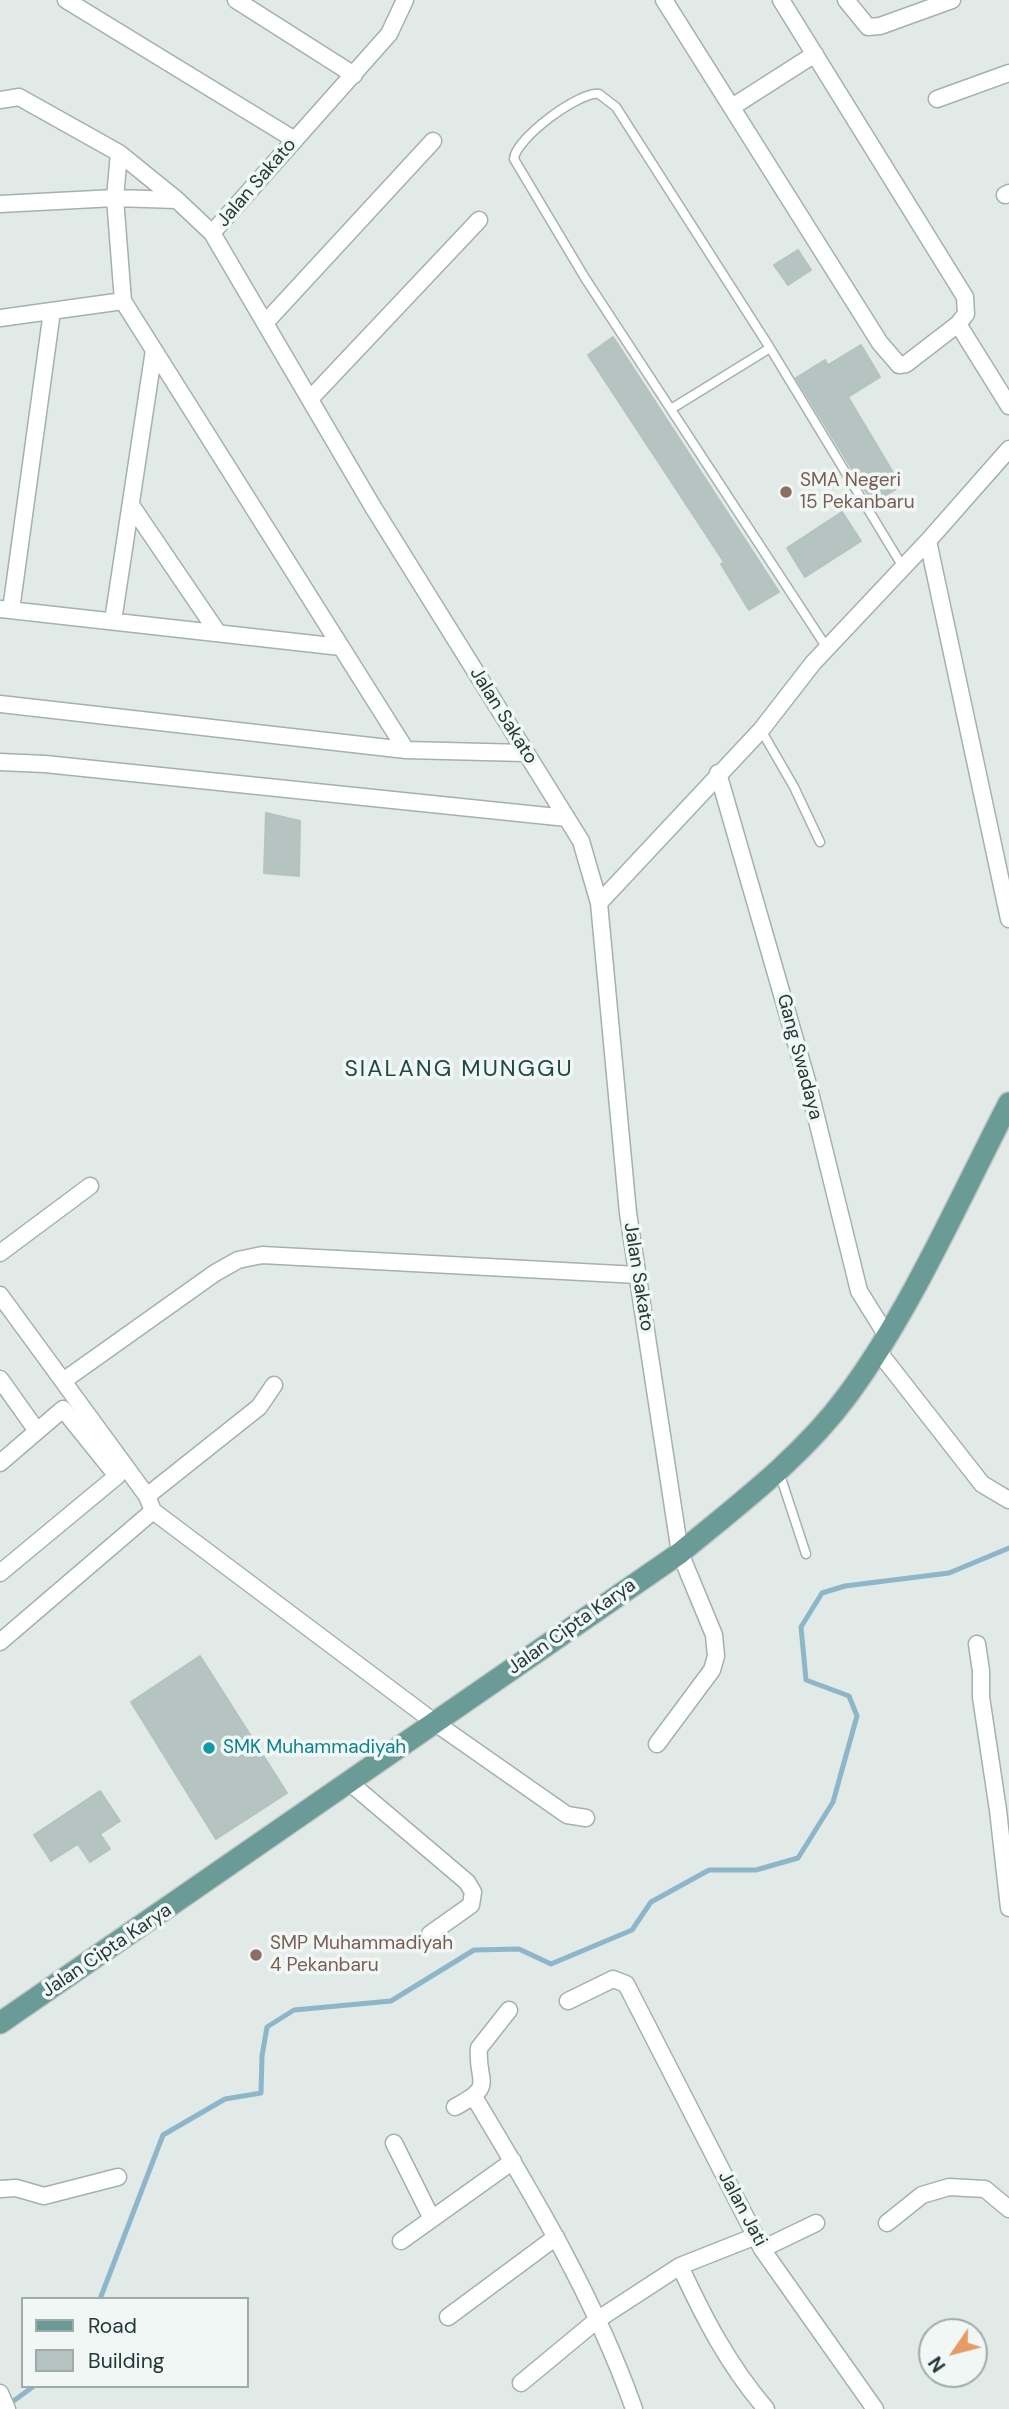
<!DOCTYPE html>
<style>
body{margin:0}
#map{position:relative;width:1009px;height:2409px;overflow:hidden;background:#e1eae7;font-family:"DM Sans",sans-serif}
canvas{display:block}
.legend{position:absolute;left:21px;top:2297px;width:228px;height:91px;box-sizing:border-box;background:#f1f7f5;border:2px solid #9faba9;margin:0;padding:9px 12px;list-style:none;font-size:21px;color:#233937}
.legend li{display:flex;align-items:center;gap:14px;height:35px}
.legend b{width:35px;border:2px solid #9faba9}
.north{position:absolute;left:918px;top:2318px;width:70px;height:70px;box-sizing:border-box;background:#f1f7f5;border:2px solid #9faba9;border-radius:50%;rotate:235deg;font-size:19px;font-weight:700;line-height:28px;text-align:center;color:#233937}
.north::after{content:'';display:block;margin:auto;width:24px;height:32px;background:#e49b65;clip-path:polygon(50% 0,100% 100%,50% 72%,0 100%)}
</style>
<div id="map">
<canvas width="1009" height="2409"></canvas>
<ul class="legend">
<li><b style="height:9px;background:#6a9b97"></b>Road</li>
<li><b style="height:19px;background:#b6c4c1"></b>Building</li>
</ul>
<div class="north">N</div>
</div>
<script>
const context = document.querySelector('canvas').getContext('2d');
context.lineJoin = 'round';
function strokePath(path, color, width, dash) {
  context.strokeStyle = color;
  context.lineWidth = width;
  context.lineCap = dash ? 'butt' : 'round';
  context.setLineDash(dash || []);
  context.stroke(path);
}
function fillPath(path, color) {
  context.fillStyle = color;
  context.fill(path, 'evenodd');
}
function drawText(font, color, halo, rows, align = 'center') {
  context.font = font + ' "DM Sans",sans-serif';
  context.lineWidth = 7;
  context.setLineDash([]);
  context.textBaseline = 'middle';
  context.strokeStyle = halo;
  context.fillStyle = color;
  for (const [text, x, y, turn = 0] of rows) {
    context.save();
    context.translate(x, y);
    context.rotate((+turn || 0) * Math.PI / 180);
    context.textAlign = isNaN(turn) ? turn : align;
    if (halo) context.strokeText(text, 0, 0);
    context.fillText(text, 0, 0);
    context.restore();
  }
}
strokePath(new Path2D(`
 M100,2299l63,-164 62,-36 36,-6 1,-37 5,-29 27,-17 97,-9 83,-51 45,-1 32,15 81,-34 19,-28 58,-32h47l42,-12 35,-56 24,-86 -8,-20 -43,-16 -5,-53 21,-34 23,-7 104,-13 60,-25
 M8,2405l26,-19`), '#8eb6ca', 5);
const building = new Path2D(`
 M798,250l13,20 -23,15 -14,-20z
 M613,337l166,255 -30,18 -28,-46 3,-2 -136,-207z
 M861,345l19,32 -32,20 53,89 -28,17 -77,-125 29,-18 3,5z
 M842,512l19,29 -56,36 -18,-29z
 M266,813l34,8 -1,55 -35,-3z
 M200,1656l87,137 -71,46 -85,-137z
 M100,1791l20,30 -20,13 10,15 -20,13 -12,-18 -27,17 -17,-26z`);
fillPath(building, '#b6c4c1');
strokePath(building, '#b4c3bf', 2);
const service = new Path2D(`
 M770,348l-154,-241 -17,-13c-20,-3 -84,45 -85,65l71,119 242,370
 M671,409l99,-61 133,219
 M761,730l33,57 26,55
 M779,1472l27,82`);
const minor = new Path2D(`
 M66,0l229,140
 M236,0l118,75
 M405,0l-16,34 -177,199 161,274 208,334 18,62 29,310 52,340 34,82 2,21 -4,14 -55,74
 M664,0l216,343 19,22 7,-1 52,-40
 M781,0l184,297 1,17 -8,10 51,82
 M846,0l22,27 12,-1 72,-26
 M937,99l72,-26
 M0,100l19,-3 100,56 58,47
 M732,107l83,-53
 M119,153l-4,45 8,103 283,449
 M1005,195l4,-2
 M0,204l115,-6 62,2 35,33
 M0,318l123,-17
 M265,323l168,-182
 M310,399l169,-179
 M1009,449l-81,92 81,378
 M131,505l87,128
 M0,609l341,38
 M11,610l41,-299
 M113,621l41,-271
 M0,704l406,46 119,3
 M0,762l45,2 522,54
 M718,773l91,315 50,203 28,45
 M599,903l162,-173 52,-67 115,-122
 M0,1253l90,-67
 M0,1295l147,201 6,15 281,211 133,93 19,3
 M878,1351l104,133 27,16
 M0,1379l37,52
 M63,1381l152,-108 23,-13 24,-5 376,20
 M0,1463l63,-54 54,67 -117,97
 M147,1496l112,-89 15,-22
 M0,1642l153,-131
 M977,1644l4,27v26l17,113 11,98
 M349,1782l118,100 6,10 -2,13 -41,29
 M568,2001l45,-22 13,5 136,265 113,160
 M474,2097c60,100 121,201 160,312
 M455,2107c42,-22 21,-24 24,-59l30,-38
 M394,2143l38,76
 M0,2189l16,-1 28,8 74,-19
 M887,2223l35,-28 27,-8 36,2 24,20
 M756,2236l-76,30c24,52 49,100 86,143
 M401,2241l112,-80
 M762,2249l54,-26
 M448,2317l108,-80
 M521,2383l76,-63 83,-54
 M0,2393l7,16`);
const primary = new Path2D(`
 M0,2023l680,-470c59,-49 121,-95 167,-157 64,-86 112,-197 162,-293`);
strokePath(service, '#a4b1af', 11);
strokePath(minor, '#a4b1af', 19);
strokePath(primary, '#bdc4c3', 24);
strokePath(service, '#fff', 8);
strokePath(minor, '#fff', 16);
strokePath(primary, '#6a9b97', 21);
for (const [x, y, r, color] of [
 [786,492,7,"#8d6e63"],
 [209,1748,7,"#0f9aa8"],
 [256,1955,7,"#8d6e63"]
]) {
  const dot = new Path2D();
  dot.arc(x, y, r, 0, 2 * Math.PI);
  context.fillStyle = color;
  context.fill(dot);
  strokePath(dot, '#f1f7f5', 2.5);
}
drawText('19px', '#233937', '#f1f7f5', [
 ["Jalan Sakato",257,183,-49],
 ["Jalan Sakato",503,716,58],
 ["Gang Swadaya",799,1057,75],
 ["Jalan Sakato",638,1277,81],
 ["Jalan Cipta Karya",572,1627,-35],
 ["Jalan Cipta Karya",107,1951,-34],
 ["Jalan Jati",742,2209,62]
]);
drawText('19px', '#785e54', '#f1f7f5', [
 ["SMA Negeri",800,481],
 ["15 Pekanbaru",800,503],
 ["SMP Muhammadiyah",270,1944],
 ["4 Pekanbaru",270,1966]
], 'left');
drawText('19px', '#0d838f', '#f1f7f5', [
 ["SMK Muhammadiyah",223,1748]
], 'left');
context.letterSpacing = '2px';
drawText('23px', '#214846', '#f1f7f5', [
 ["SIALANG MUNGGU",459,1070]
]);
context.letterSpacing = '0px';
</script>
